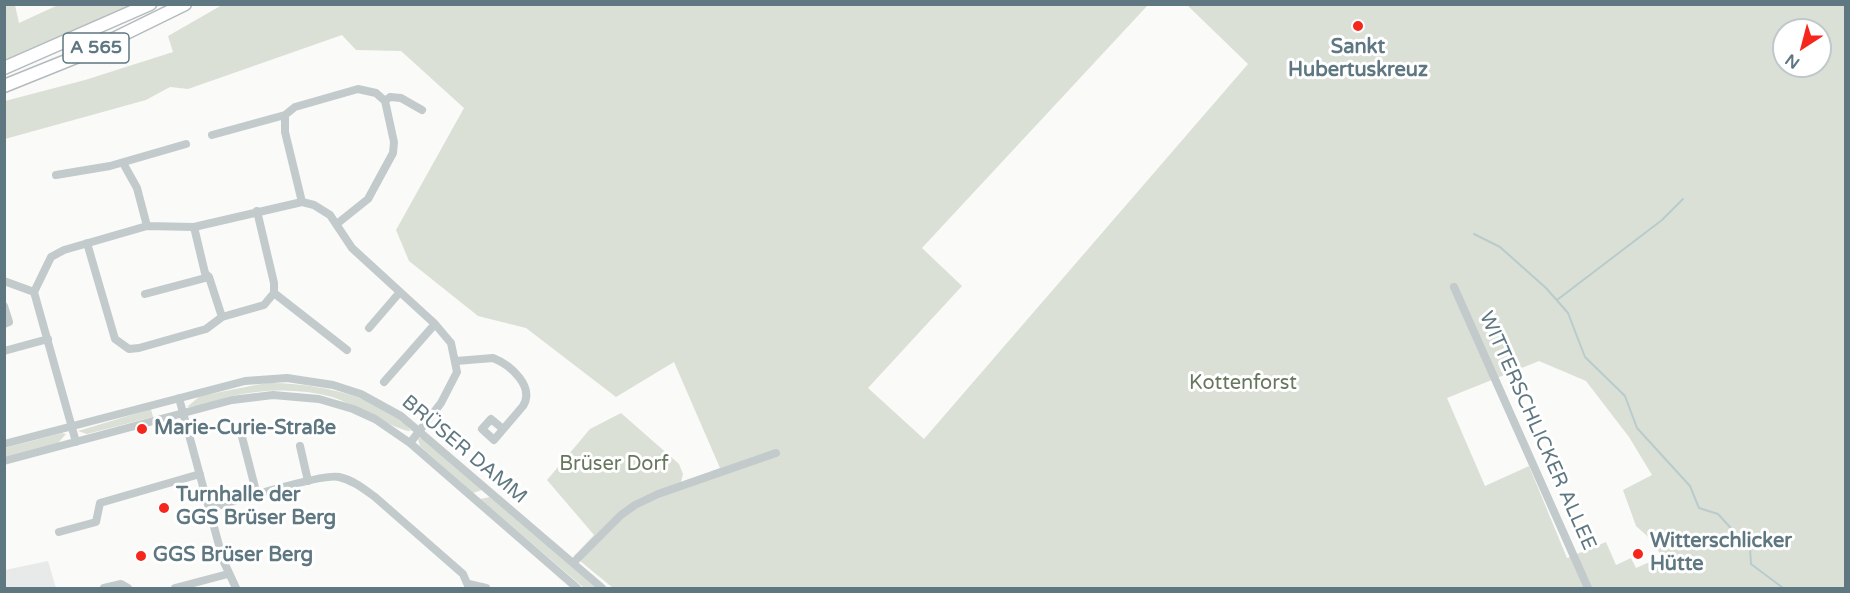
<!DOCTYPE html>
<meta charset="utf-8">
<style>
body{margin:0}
#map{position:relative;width:1850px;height:593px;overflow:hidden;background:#fafaf8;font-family:"Varela Round",sans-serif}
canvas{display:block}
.frame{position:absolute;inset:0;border:6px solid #5e7780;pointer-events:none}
.north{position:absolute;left:1772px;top:18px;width:60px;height:60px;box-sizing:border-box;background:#fff;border:2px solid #bfc9cc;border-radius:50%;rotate:216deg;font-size:16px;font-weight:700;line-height:24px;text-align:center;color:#5e7780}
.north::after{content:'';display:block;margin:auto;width:21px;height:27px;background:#f5271d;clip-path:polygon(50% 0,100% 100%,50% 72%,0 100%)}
</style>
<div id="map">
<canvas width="1850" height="593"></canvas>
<div class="frame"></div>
<div class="north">N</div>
</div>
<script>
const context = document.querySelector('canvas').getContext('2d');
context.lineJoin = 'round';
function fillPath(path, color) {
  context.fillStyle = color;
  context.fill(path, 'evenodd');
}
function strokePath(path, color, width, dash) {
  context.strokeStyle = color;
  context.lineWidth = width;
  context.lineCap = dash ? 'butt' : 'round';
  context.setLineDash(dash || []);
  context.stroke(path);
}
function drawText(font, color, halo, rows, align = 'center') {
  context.font = font + ' "Varela Round",sans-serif';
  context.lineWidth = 6;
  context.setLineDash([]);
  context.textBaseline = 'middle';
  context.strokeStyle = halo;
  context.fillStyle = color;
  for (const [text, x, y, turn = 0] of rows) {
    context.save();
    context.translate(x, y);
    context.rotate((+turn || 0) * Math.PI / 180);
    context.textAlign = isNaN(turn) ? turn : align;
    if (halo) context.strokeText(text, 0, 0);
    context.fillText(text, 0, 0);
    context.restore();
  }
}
fillPath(new Path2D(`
 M48,561l8,27h-51v-18z`), '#e8eae9');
fillPath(new Path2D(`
 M5,4l10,1 4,18 39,-18h72l-125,55z
 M222,5h926l-226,243 40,38 -94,102 56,51 324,-375 -61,-59h658v583h-1232l-39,-32 20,-21 -47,-55 43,-51 31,-16 58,51 4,10 -2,8 39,-14 -46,-106 -58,35 -90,-69 -48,-12 -69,-55 -13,-31 68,-122 -63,-57 -45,-1 -14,-15 -154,54 -18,-2 -24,13 -141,39v-38l80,-21 88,-28 -5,-16zM1784,30h36v36h-36zM1539,361l47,20 43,56 23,38 -29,15 13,36 19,17 6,14 -25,11 -5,-10 -15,7 -10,-23 -39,16 -38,-92 -44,20 -38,-88z
 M266,383c42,-1 119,12 145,48 -10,2 -62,-29 -79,-34 -33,-9 -68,-8 -100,-1 -14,4 -31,11 -45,11l13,-11z
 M151,409l2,8 -66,17 -9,-3z
 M62,433l4,1 -8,9 -53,14v-9z
 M421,437l61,53 -9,3 -53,-47 -2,-7z
 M490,497l106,91h-12l-104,-89z`), '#dbe0d6');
strokePath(new Path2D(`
 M1474,234l26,13 46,41 22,25 17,44 40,39 12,32 53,58 9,22 19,6 21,23 11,11 1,16 32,24
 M1557,300l105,-80 21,-21`), '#b9cbcd', 2);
const highway = new Path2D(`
 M4,68l146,-64
 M4,86l77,-31 104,-51`);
strokePath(highway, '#b4bbbe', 15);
strokePath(new Path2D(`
 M385,101l5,-4 11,1 21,12
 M212,135l73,-20
 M123,163l14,25 10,38
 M56,175l54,-9 76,-22
 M302,202l-17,-70v-17l10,-8 63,-18 18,4 9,8 9,41 -1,11 -25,46 -30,24
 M194,227l11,46 4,4 13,40
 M87,243l28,96 14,10 10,-1 67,-19 16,-12 42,-12 10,-12v-10l-17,-72
 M4,281l30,11
 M1454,287l134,301
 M274,293l73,57
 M145,294l64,-17
 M4,306l5,16 -5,2
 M369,328l31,-36
 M4,351l44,-12
 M456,361l37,-3c18,7 42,29 30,48l-29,34 -12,-11 9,-10 12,10
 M384,382l51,-58
 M179,398l44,162 13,28
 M240,429l17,66
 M76,442l-42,-150 17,-35 13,-7 83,-24 47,1 108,-25 12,3 16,10 22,33 83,76 16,19 6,29 -16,31 -31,40
 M4,444l241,-63 42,-3 46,7 28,9 40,22 201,172
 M300,446l8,35
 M4,461l228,-61 41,-5 46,4 34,10 22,10 35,24 167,145
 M208,509c23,-7 113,-36 131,-32 14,3 25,12 36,20l88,77 6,14
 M59,532l37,-10 4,-19 100,-29
 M573,563l48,-48 14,-10 23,-11 118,-41
 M469,584l17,4
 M104,588l17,-4 7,4
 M175,588l53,-14`), '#c2cacc', 8);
strokePath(highway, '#fff', 12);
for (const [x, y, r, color] of [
 [1358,26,6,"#f5271d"],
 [142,429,6,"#f5271d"],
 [164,508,6,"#f5271d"],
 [1638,554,6,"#f5271d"],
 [141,556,6,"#f5271d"]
]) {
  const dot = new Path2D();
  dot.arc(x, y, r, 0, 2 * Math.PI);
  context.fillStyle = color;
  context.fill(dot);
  strokePath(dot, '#fff', 2);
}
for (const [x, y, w] of [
 [96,48,66]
]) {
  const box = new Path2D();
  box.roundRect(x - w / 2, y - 15, w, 30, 4.5);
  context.fillStyle = '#fff';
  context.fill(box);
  strokePath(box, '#5e7780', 1.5);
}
drawText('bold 18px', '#5e7780', null, [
 ["A 565",96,48]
]);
drawText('bold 20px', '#5e7780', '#fff', [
 ["Sankt",1358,48,"center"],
 ["Hubertuskreuz",1358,71,"center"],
 ["Marie-Curie-Straße",154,429],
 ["Turnhalle der",176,496],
 ["GGS Brüser Berg",176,519],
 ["Witterschlicker",1650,542],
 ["Hütte",1650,565],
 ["GGS Brüser Berg",153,556]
], 'left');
drawText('20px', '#67775e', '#fff', [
 ["Kottenforst",1243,384],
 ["Brüser Dorf",614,465]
]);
drawText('20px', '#5e7780', '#fff', [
 ["WITTERSCHLICKER ALLEE",1537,431,66],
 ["BRÜSER DAMM",464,450,40]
]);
</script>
